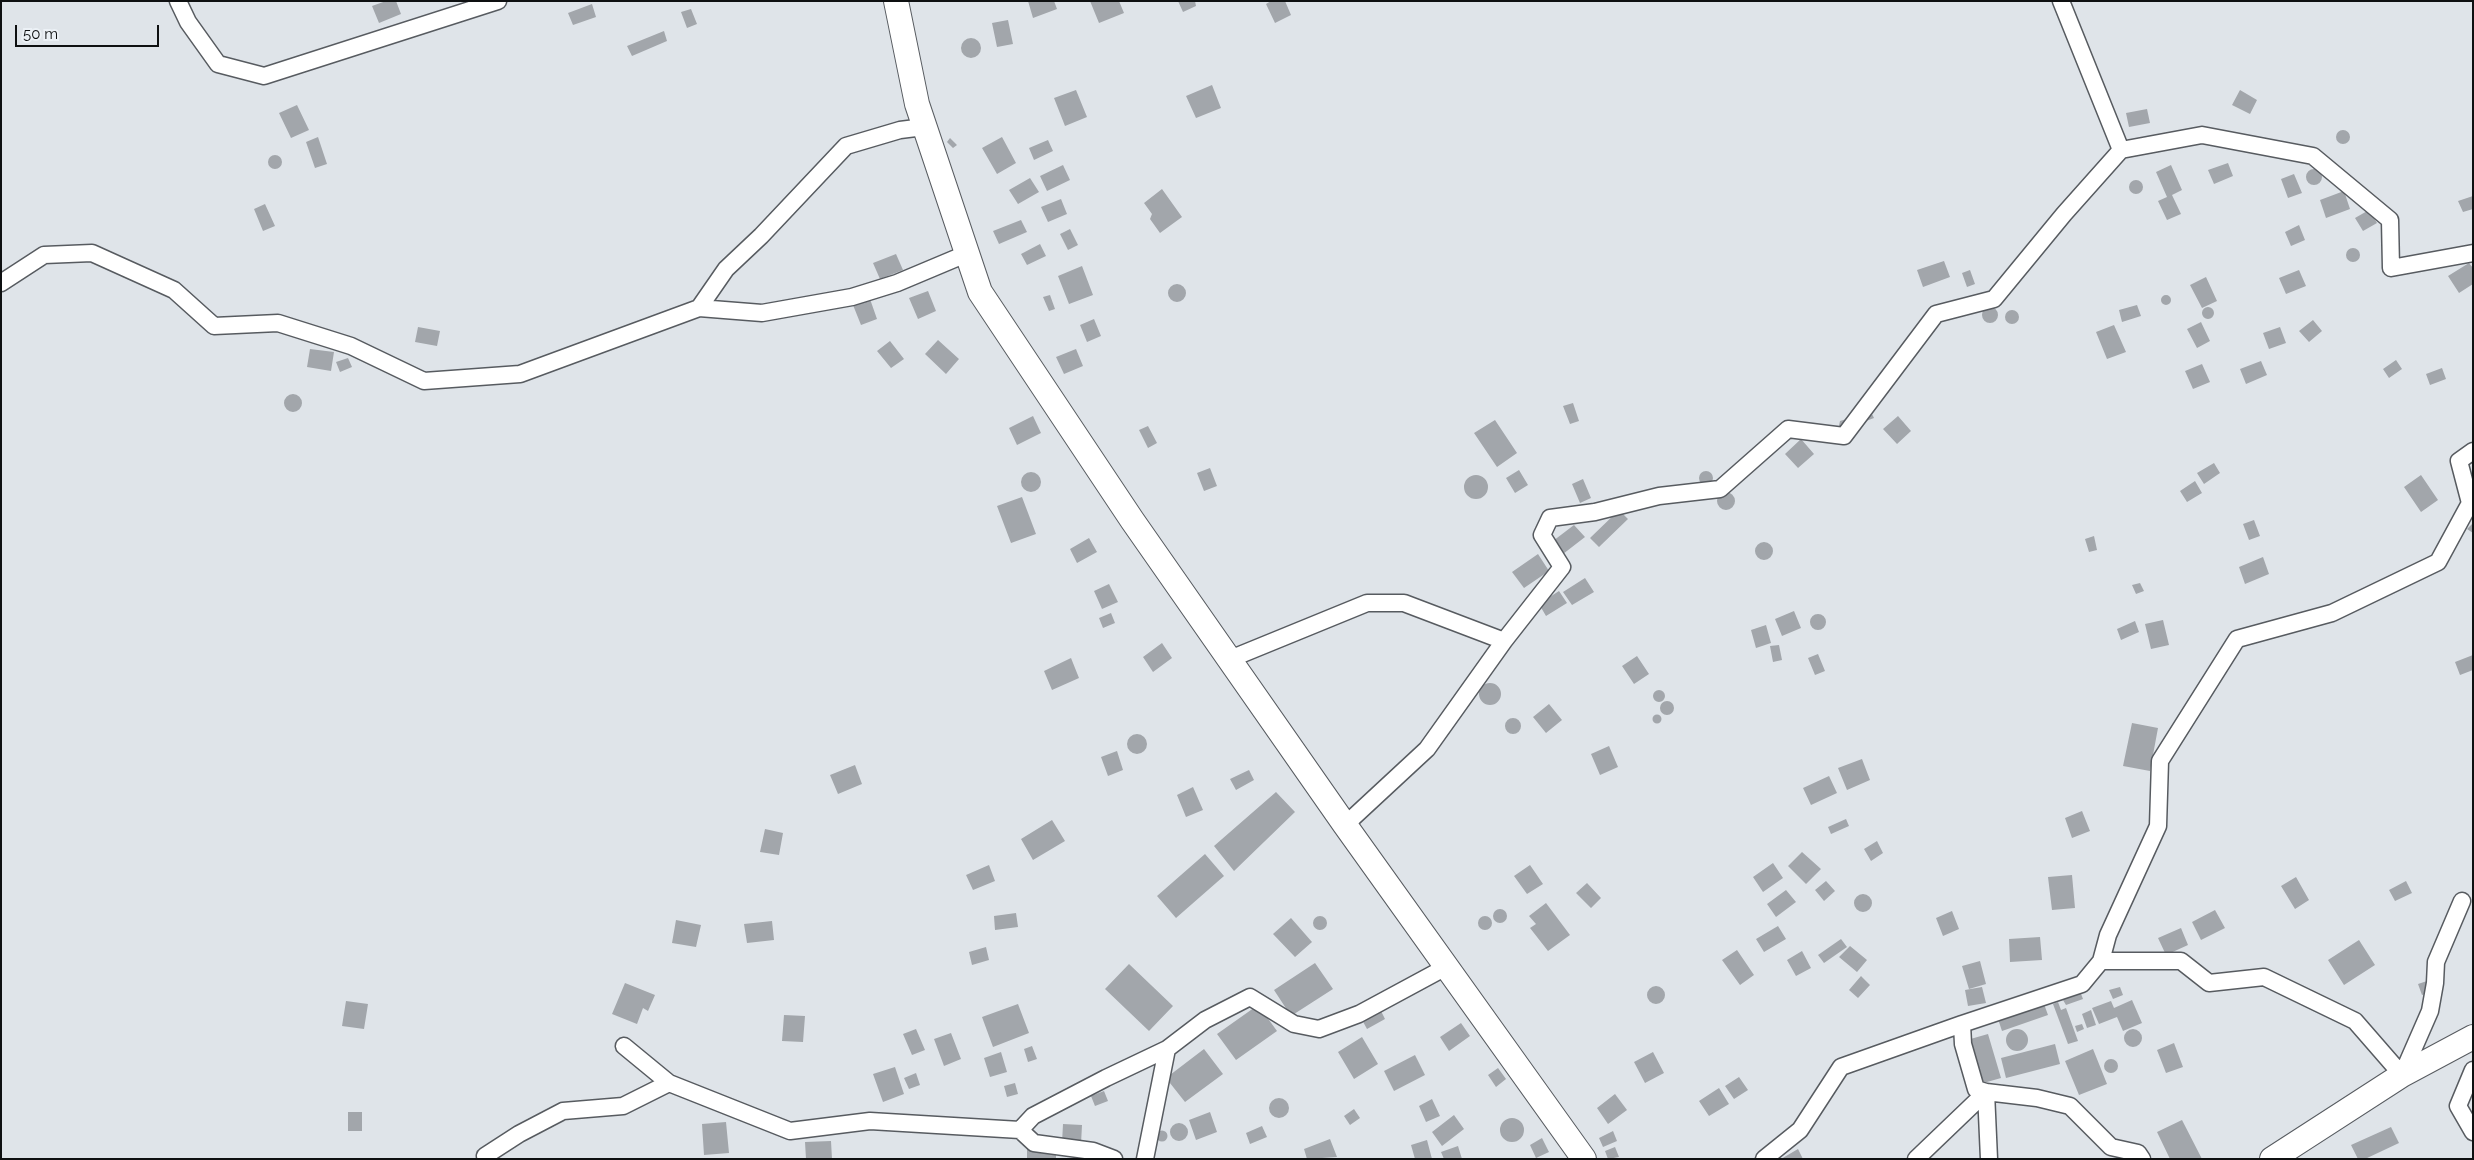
<!DOCTYPE html>
<style>
body{margin:0}
#map{position:relative;width:2474px;height:1160px;overflow:hidden;background:#dfe4e9;font-family:Raleway,sans-serif}
canvas{display:block}
.frame{position:absolute;inset:0;border:2px solid #0e1011;pointer-events:none}
.scale{position:absolute;left:15px;top:25px;width:144px;height:22px;box-sizing:border-box;border:2px solid #0e1011;border-top:0;padding-left:6px;font-size:15px;line-height:18px;white-space:nowrap;color:#0e1011;-webkit-text-stroke:4px #ecf1f6;paint-order:stroke}
</style>
<div id="map">
<canvas width="2474" height="1160"></canvas>
<div class="frame"></div>
<div class="scale">50 m</div>
</div>
<script>
const context = document.querySelector('canvas').getContext('2d');
context.lineJoin = 'round';
function fillPath(path, color) {
  context.fillStyle = color;
  context.fill(path, 'evenodd');
}
function strokePath(path, color, width, dash) {
  context.strokeStyle = color;
  context.lineWidth = width;
  context.lineCap = dash ? 'butt' : 'round';
  context.setLineDash(dash || []);
  context.stroke(path);
}
fillPath(new Path2D(`
 M386,1h10l5,13 -22,9 -7,-17z
 M1028,1h26l3,8 -24,9z
 M1090,1h29l5,12 -25,10z
 M1178,1h17l1,5 -13,6z
 M1271,1h14l6,14 -16,8 -9,-19z
 M592,4l4,13 -23,8 -5,-12z
 M691,9l6,15 -10,4 -6,-16z
 M1008,20l5,24 -16,3 -5,-24z
 M664,31l3,10 -35,15 -5,-10z
 M961 48a10 10 0 1 1 20 0a10 10 0 1 1-20 0Z
 M1212,85l9,23 -25,10 -10,-22z
 M1076,90l11,27 -22,9 -11,-28z
 M2240,90l17,10 -7,14 -18,-9z
 M297,105l12,25 -18,8 -12,-25z
 M2147,109l3,14 -21,4 -3,-14z
 M2336 137a7 7 0 1 1 14 0a7 7 0 1 1-14 0Z
 M318,137l9,27 -12,4 -9,-26z
 M1002,137l14,26 -19,11 -15,-26z
 M950,138l7,7 -4,3 -6,-6z
 M1048,140l5,11 -19,9 -5,-12z
 M268 162a7 7 0 1 1 14 0a7 7 0 1 1-14 0Z
 M2228,163l5,13 -19,8 -6,-14z
 M1063,165l7,15 -23,11 -7,-15z
 M2171,165l11,25 -10,5 9,19 -14,6 -9,-19 9,-4 -11,-25z
 M2306 177a8 8 0 1 1 16 0a8 8 0 1 1-16 0Z
 M2294,174l8,19 -14,5 -7,-19z
 M1030,178l9,14 -21,12 -9,-14z
 M2129 187a7 7 0 1 1 14 0a7 7 0 1 1-14 0Z
 M1162,189l20,28 -22,16 -10,-14 2,-5 -8,-11z
 M2344,191l6,18 -24,9 -6,-18z
 M2473,196v13l-10,3 -5,-11z
 M1061,199l6,15 -19,8 -7,-15z
 M265,204l10,22 -12,5 -9,-22z
 M2369,210l8,13 -14,8 -8,-13z
 M1021,220l6,12 -28,12 -6,-13z
 M2299,225l6,15 -14,6 -6,-14z
 M1070,229l8,16 -10,5 -8,-16z
 M1040,244l6,12 -19,9 -6,-11z
 M2346 255a7 7 0 1 1 14 0a7 7 0 1 1-14 0Z
 M896,254l7,16 -23,9 -7,-16z
 M1944,261l6,16 -27,10 -6,-17z
 M2469,263l4,5v16l-14,9 -11,-17z
 M1082,266l11,29 -24,9 -11,-28z
 M1970,270l5,14 -8,3 -5,-14z
 M2299,270l7,16 -20,8 -7,-16z
 M2206,277l11,24 -15,7 -12,-23z
 M1168 293a9 9 0 1 1 18 0a9 9 0 1 1-18 0Z
 M928,291l8,20 -18,8 -9,-21z
 M2161 300a5 5 0 1 1 10 0a5 5 0 1 1-10 0Z
 M1050,295l5,14 -6,2 -6,-14z
 M870,299l7,20 -16,6 -8,-20z
 M2137,305l4,11 -19,6 -3,-12z
 M1982 315a8 8 0 1 1 16 0a8 8 0 1 1-16 0Z
 M2202 313a6 6 0 1 1 12 0a6 6 0 1 1-12 0Z
 M2005 317a7 7 0 1 1 14 0a7 7 0 1 1-14 0Z
 M1094,319l7,17 -14,6 -7,-17z
 M2313,320l9,11 -13,11 -10,-11z
 M2201,322l9,19 -13,7 -10,-19z
 M2114,325l12,27 -19,7 -11,-27z
 M418,327l22,4 -3,15 -22,-4z
 M2280,327l6,16 -17,6 -6,-16z
 M938,340l21,19 -13,15 -21,-20z
 M890,341l14,18 -13,9 -14,-17z
 M310,349l24,3 -3,19 -24,-4z
 M1076,349l7,17 -19,8 -8,-17z
 M348,358l4,9 -12,5 -4,-10z
 M2396,360l6,9 -13,9 -6,-9z
 M2261,361l6,14 -21,9 -6,-15z
 M2202,364l8,18 -17,7 -8,-18z
 M2442,368l4,11 -16,6 -4,-11z
 M284 403a9 9 0 1 1 18 0a9 9 0 1 1-18 0Z
 M1573,403l6,18 -9,3 -7,-18z
 M1871,412l3,6 -8,3 -2,-7z
 M1033,416l8,17 -24,12 -8,-17z
 M1898,416l13,15 -14,13 -14,-15z
 M1850,418l-12,12 2,-9z
 M1495,420l22,33 -20,14 -23,-34z
 M1148,426l9,17 -9,5 -9,-18z
 M1801,439l13,15 -16,14 -13,-14z
 M2214,463l6,10 -16,11 -7,-11z
 M1210,468l7,18 -13,5 -7,-18z
 M1519,470l9,15 -13,8 -9,-15z
 M1699 478a7 7 0 1 1 14 0a7 7 0 1 1-14 0Z
 M1021 482a10 10 0 1 1 20 0a10 10 0 1 1-20 0Z
 M2421,475l17,25 -17,12 -17,-25z
 M1464 487a12 12 0 1 1 24 0a12 12 0 1 1-24 0Z
 M1583,479l8,19 -11,5 -8,-19z
 M2195,481l7,12 -15,9 -7,-11z
 M1717 501a9 9 0 1 1 18 0a9 9 0 1 1-18 0Z
 M1022,497l14,37 -25,9 -14,-37z
 M1619,510l9,9 -29,28 -9,-9z
 M2254,520l6,16 -11,4 -6,-16z
 M2473,523v10l-6,-4z
 M1574,525l11,12 -22,17 -10,-13z
 M2094,536l3,14 -8,2 -4,-13z
 M1089,538l8,14 -20,11 -7,-14z
 M1755 551a9 9 0 1 1 18 0a9 9 0 1 1-18 0Z
 M1538,554l11,17 -25,17 -12,-16z
 M2263,557l6,17 -24,10 -6,-17z
 M1585,578l9,14 -22,13 -9,-13z
 M2140,583l4,8 -8,3 -4,-9z
 M1109,584l9,18 -16,7 -8,-18z
 M1559,591l8,12 -21,13 -7,-12z
 M1794,611l7,17 -19,8 -7,-17z
 M1111,613l4,10 -12,5 -4,-10z
 M1810 622a8 8 0 1 1 16 0a8 8 0 1 1-16 0Z
 M2163,620l6,25 -18,4 -6,-25z
 M2135,621l4,11 -18,8 -4,-11z
 M1766,625l5,18 -15,5 -5,-18z
 M1162,643l10,15 -19,14 -10,-15z
 M1779,645l3,15 -9,2 -3,-16z
 M1818,654l7,17 -10,4 -7,-17z
 M2473,655v15l-13,5 -5,-13z
 M1637,656l12,18 -15,10 -12,-18z
 M1071,658l8,20 -27,12 -8,-19z
 M1479 694a11 11 0 1 1 22 0a11 11 0 1 1-22 0Z
 M1653 696a6 6 0 1 1 12 0a6 6 0 1 1-12 0Z
 M1660 708a7 7 0 1 1 14 0a7 7 0 1 1-14 0Z
 M1549,704l13,16 -16,13 -13,-16z
 M1652.5 719a4.5 4.5 0 1 1 9 0a4.5 4.5 0 1 1-9 0Z
 M1505 726a8 8 0 1 1 16 0a8 8 0 1 1-16 0Z
 M2132,723l26,5 -8,43 -27,-5z
 M1127 744a10 10 0 1 1 20 0a10 10 0 1 1-20 0Z
 M1609,746l9,21 -18,8 -9,-21z
 M1117,751l6,19 -15,6 -7,-19z
 M1862,759l8,21 -23,10 -9,-22z
 M855,765l7,19 -24,10 -8,-19z
 M1249,770l5,10 -18,10 -6,-11z
 M1829,776l8,17 -26,12 -8,-17z
 M1193,787l10,23 -17,7 -9,-22z
 M1276,792l19,20 -61,59 -20,-25z
 M2082,811l8,20 -18,7 -7,-20z
 M1846,819l3,7 -18,8 -3,-7z
 M1052,820l13,21 -32,19 -12,-21z
 M765,829l18,4 -4,22 -19,-3z
 M1877,841l6,12 -12,8 -7,-12z
 M1802,852l19,17 -15,15 -18,-18z
 M1205,854l19,22 -48,42 -19,-22z
 M1773,863l10,15 -20,14 -10,-15z
 M989,865l6,16 -22,9 -7,-15z
 M1530,865l13,19 -16,10 -13,-18z
 M2072,875l3,33 -23,2 -4,-33z
 M2296,877l13,23 -14,9 -14,-23z
 M1826,881l9,10 -11,10 -9,-11z
 M2406,881l6,12 -17,8 -6,-11z
 M1587,883l14,15 -10,10 -15,-15z
 M1786,890l10,12 -20,15 -9,-13z
 M1854 903a9 9 0 1 1 18 0a9 9 0 1 1-18 0Z
 M1546,903l24,32 -22,16 -18,-23 6,-4 -7,-8z
 M1493 916a7 7 0 1 1 14 0a7 7 0 1 1-14 0Z
 M2215,910l10,18 -24,12 -9,-18z
 M1952,911l7,18 -16,7 -7,-18z
 M1016,913l2,14 -23,3 -1,-14z
 M1313 923a7 7 0 1 1 14 0a7 7 0 1 1-14 0Z
 M1478 923a7 7 0 1 1 14 0a7 7 0 1 1-14 0Z
 M1291,918l21,24 -17,15 -22,-23z
 M676,920l25,5 -5,22 -24,-4z
 M772,921l2,19 -27,3 -3,-19z
 M1778,926l8,13 -22,13 -8,-13z
 M2181,928l7,17 -22,10 -8,-17z
 M2040,937l2,23 -32,2 -1,-23z
 M1841,939l6,8 -23,16 -6,-8z
 M2359,940l16,25 -31,20 -16,-25z
 M1850,946l17,14 -10,12 -18,-15z
 M986,947l3,13 -17,5 -3,-13z
 M1737,950l17,25 -14,10 -18,-25z
 M1802,951l9,17 -15,8 -9,-16z
 M1980,961l6,23 -17,5 -7,-23z
 M1315,963l18,26 -42,27 -17,-26z
 M1129,964l44,42 -24,25 -44,-42z
 M1861,976l9,9 -12,13 -9,-8z
 M2427,981l4,11 -9,3 -4,-11z
 M625,983l30,12 -7,16 -5,-3 -6,16 -25,-10z
 M2078,986l5,13 -17,6 -3,-5 -3,1 -3,-7z
 M1647 995a9 9 0 1 1 18 0a9 9 0 1 1-18 0Z
 M1982,987l4,16 -18,3 -3,-16z
 M2120,987l3,8 -10,4 -4,-9z
 M2132,1000l10,23 -19,8 -6,-14 -18,7 -7,-16 19,-7 3,7z
 M346,1001l22,3 -4,25 -22,-3z
 M2058,1002l3,8 5,-2 12,33 -10,3 -15,-40z
 M1018,1004l11,29 -36,14 -11,-30z
 M2044,1004l4,11 -46,16 -4,-12z
 M1258,1005l19,26 -41,29 -19,-26z
 M1379,1007l6,12 -18,10 -6,-11z
 M2091,1010l5,15 -9,3 -5,-14z
 M784,1015l21,1 -2,26 -21,-1z
 M1461,1023l9,13 -21,15 -9,-14z
 M2082,1024l2,5 -7,3 -2,-6z
 M2006 1040a11 11 0 1 1 22 0a11 11 0 1 1-22 0Z
 M2124 1038a9 9 0 1 1 18 0a9 9 0 1 1-18 0Z
 M916,1029l9,21 -13,5 -9,-21z
 M951,1033l10,26 -17,7 -10,-27z
 M1988,1034l13,44 -21,6 -13,-44z
 M1362,1037l16,27 -24,15 -16,-27z
 M2174,1043l9,24 -17,6 -9,-23z
 M2055,1044l5,20 -54,14 -5,-20z
 M1032,1046l5,13 -9,3 -4,-13z
 M1204,1049l19,25 -38,28 -19,-24z
 M2093,1049l14,35 -28,11 -14,-34z
 M1001,1052l6,20 -17,5 -6,-19z
 M1653,1052l11,21 -19,10 -11,-21z
 M1415,1055l10,20 -31,16 -10,-20z
 M2104 1066a7 7 0 1 1 14 0a7 7 0 1 1-14 0Z
 M895,1067l9,27 -21,8 -10,-28z
 M1498,1068l8,11 -10,8 -8,-12z
 M916,1073l4,12 -11,4 -5,-11z
 M1739,1077l9,13 -14,9 -9,-13z
 M1015,1083l3,11 -11,3 -3,-11z
 M1719,1088l10,16 -20,12 -10,-15z
 M1104,1091l4,10 -13,5 -4,-10z
 M1615,1094l12,16 -19,14 -11,-16z
 M1269 1108a10 10 0 1 1 20 0a10 10 0 1 1-20 0Z
 M1432,1099l8,17 -14,6 -7,-16z
 M1354,1109l6,9 -10,7 -6,-9z
 M348,1112h14v19h-14z
 M1210,1112l7,20 -21,8 -7,-20z
 M1454,1115l10,14 -22,17 -10,-14z
 M1500 1130a12 12 0 1 1 24 0a12 12 0 1 1-24 0Z
 M2182,1120l20,39h-32l-13,-27z
 M726,1122l3,31 -25,2 -2,-31z
 M1170 1132a9 9 0 1 1 18 0a9 9 0 1 1-18 0Z
 M1063,1124l19,1 -1,19 -19,-1z
 M1262,1126l5,11 -17,7 -4,-11z
 M2391,1127l8,16 -34,16h-7l-7,-14z
 M1156.5 1136a5.5 5.5 0 1 1 11 0a5.5 5.5 0 1 1-11 0Z
 M1613,1131l4,10 -14,6 -4,-9z
 M1542,1138l7,14 -13,6 -6,-13z
 M1330,1139l7,18 -30,2 -3,-10z
 M1427,1140l5,19h-17l-4,-14z
 M831,1141l1,18h-26l-1,-17z
 M1458,1146l4,13h-18l-3,-7z
 M1615,1147l4,10 -11,2 -3,-8z
 M1027,1148l29,1v10h-29z
 M1798,1149l5,10h-22z`), '#a2a6ab');
const street = new Path2D(`
 M178,1l10,21 30,42 46,12 234,-75
 M2061,1l60,149
 M1,283l43,-28 48,-2 82,37 40,36 64,-3 73,23 73,35 96,-7 179,-66 27,-39 35,-33 85,-90 54,-16 24,-3
 M699,308l63,5 90,-16 45,-14 69,-29
 M1230,659l137,-56h37l100,38
 M1345,825l82,-76 77,-108 58,-74 -20,-32 8,-17 45,-6 64,-16 61,-7 68,-60 56,7 92,-122 58,-15 70,-85 57,-64 81,-15 111,21 77,64 1,48 82,-15
 M2101,961h80l28,22 55,-6 91,44 47,54 28,-64 5,-28 1,-21 26,-61
 M624,1046l45,37 121,48 80,-10 150,9 14,13 59,8 21,8
 M2473,1070l-15,36 15,26
 M1020,1130l13,-14 73,-38 61,-29 38,-29 45,-23 44,27 25,5 40,-15 89,-48
 M485,1156l34,-22 44,-23 60,-5 46,-23
 M1145,1159l22,-110
 M1764,1159l36,-29 41,-63 121,-43
 M1916,1159l70,-67 51,6 33,8 41,41 27,6 4,6
 M1989,1159l-3,-67 -10,-3 -13,-45 -1,-20 120,-40 19,-23 7,-26 50,-109 2,-65 77,-122 95,-26 106,-51 32,-59 -11,-42 14,-10`);
const secondary = new Path2D(`
 M896,1l21,103 63,188 152,228 213,305 239,334
 M2272,1159l130,-84 71,-38`);
strokePath(street, '#575b60', 19);
strokePath(secondary, '#575b60', 26);
strokePath(street, '#fff', 16);
strokePath(secondary, '#fff', 24);
</script>
